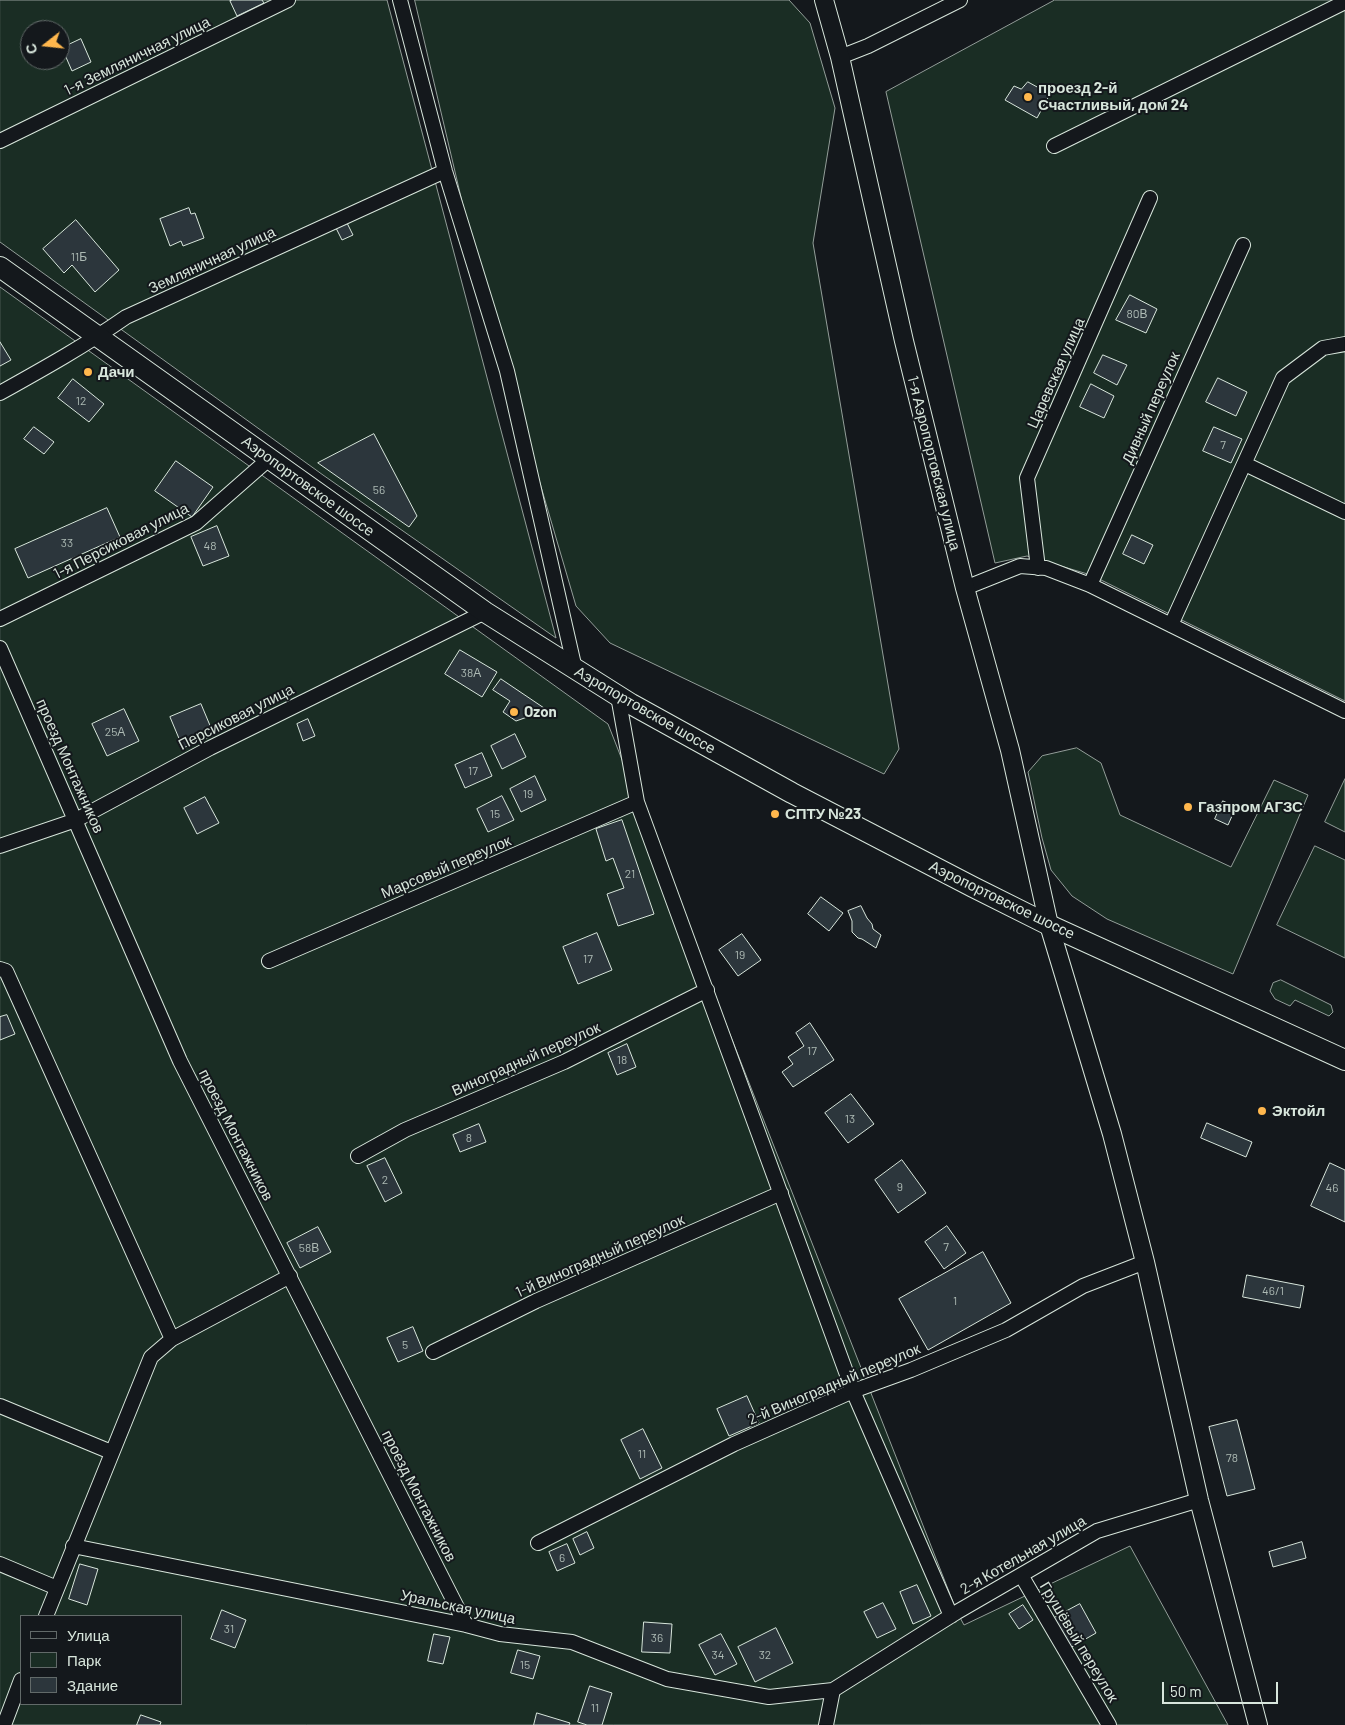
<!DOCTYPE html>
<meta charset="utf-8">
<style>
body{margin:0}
#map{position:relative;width:1345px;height:1725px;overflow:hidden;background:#14181c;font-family:Barlow,sans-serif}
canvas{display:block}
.legend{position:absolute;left:20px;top:1615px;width:162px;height:90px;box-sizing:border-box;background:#14181c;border:1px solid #626a69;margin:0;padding:6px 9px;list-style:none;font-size:15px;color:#d8e6dc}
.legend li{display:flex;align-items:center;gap:10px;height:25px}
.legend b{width:25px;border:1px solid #626a69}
.north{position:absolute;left:20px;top:20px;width:50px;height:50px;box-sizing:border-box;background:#14181c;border:1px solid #626a69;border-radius:50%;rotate:254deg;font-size:14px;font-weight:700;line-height:20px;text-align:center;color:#d8e6dc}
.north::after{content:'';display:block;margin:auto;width:18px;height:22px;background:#ffb74d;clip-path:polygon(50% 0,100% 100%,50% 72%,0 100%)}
.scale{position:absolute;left:1162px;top:1682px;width:116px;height:22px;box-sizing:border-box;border:2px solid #d8e6dc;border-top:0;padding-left:6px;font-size:15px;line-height:18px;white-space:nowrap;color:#d8e6dc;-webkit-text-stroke:4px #14181c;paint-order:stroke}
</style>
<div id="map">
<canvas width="1345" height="1725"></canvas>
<ul class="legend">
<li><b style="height:6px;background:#14181c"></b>Улица</li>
<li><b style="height:14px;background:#1a2d24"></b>Парк</li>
<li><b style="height:14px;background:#2c363c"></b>Здание</li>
</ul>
<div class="north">С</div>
<div class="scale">50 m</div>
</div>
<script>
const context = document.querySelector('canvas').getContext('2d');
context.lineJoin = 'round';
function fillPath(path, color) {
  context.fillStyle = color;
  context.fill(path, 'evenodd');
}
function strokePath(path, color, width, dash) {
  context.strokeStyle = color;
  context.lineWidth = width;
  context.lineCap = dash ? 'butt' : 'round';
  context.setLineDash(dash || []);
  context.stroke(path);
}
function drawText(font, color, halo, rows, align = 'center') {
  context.font = font + ' Barlow,sans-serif';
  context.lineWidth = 4;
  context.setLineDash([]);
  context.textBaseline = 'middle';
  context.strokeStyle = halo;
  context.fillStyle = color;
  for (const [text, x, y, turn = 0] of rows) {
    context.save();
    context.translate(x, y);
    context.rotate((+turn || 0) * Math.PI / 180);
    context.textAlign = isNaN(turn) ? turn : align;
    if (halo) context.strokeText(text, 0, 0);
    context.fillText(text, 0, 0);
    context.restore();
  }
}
const green = new Path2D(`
 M0,0h387l169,638 -233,-163 -323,-233zM30,30h30v30h-30z
 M415,0h374l21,23 25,85 -22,135 86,506 -15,25 -274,-131 -34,-37 -95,-324z
 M1055,0h290v701l-254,-126 -64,-19 -32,7 -109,-471z
 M0,287l608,437 349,888 7,13 166,-79 98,179h-1228zM21,1616h160v88h-160z
 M1077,748l24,15 19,52 111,52 43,-87 34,15 -75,179 -126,-55 -35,-23 -21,-26 -9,-32 -14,-66 14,-16z
 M1345,779v53l-20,-10z
 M1315,846l30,14v98l-68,-33z
 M1281,980l50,25 2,7 -4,4 -34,-16 -5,6 -15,-7 -5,-8 3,-8z`);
fillPath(green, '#1a2d24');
strokePath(green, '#939e99', 1);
const building = new Path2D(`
 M233,0h29l2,3 -27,13 -7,-15z
 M81,39l10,23 -19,9 -10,-23z
 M1028,82l22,12 -13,24 -32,-18 9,-14 7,3z
 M189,208l2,6 4,-1 9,25 -21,8 -2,-5 -11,5 -10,-27z
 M76,220l43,50 -24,22 -23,-27 -8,8 -21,-24z
 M346,221l7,14 -11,5 -7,-14z
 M1130,295l27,14 -11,24 -30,-13z
 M0,342l11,18 -11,6z
 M1103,355l24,10 -10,20 -23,-12z
 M1218,378l29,14 -11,24 -30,-14z
 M73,379l31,25 -15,18 -31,-24z
 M1091,384l23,12 -10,22 -24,-11z
 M34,427l20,15 -10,12 -20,-15z
 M1214,427l28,12 -11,24 -28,-12z
 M374,434l43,82 -8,11 -91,-64z
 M176,461l37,26 -21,30 -37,-26z
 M107,508l13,29 -92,41 -13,-29z
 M217,526l12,30 -26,10 -12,-29z
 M1132,535l21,10 -9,19 -21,-10z
 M460,650l37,22 -15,25 -37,-23z
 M501,679l46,31 -31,11 -13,-9 7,-11 -17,-11z
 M201,704l13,31 -31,13 -13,-31z
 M124,709l15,32 -32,15 -15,-32z
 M308,719l7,17 -12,5 -6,-17z
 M515,734l11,23 -24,12 -11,-23z
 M482,753l10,23 -27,12 -10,-23z
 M535,776l11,24 -25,12 -11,-23z
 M502,796l12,24 -26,12 -11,-23z
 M205,797l14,26 -22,11 -13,-26z
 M1223,801l13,6 -8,18 -13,-6z
 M622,820l32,94 -36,12 -11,-32 17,-6 -11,-30 -7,3 -10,-32z
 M821,897l22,16 -14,18 -21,-17z
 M861,906l6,12 5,6 1,5 8,6 -5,13 -14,-9 -4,-1 -6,-6v-11l-4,-10z
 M597,933l15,37 -34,14 -15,-37z
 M742,934l19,26 -23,16 -19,-26z
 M7,1015l8,19 -15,6v-23z
 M810,1023l24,37 -41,27 -11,-15 11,-8 -5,-7 16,-11 -8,-13z
 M627,1044l9,23 -19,8 -9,-22z
 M851,1094l23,30 -26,19 -23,-30z
 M1207,1123l45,19 -6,15 -45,-19z
 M479,1124l7,18 -26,10 -7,-17z
 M385,1158l17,35 -17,9 -18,-36z
 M902,1160l24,33 -28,20 -23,-33z
 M1330,1163l15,7v52l-34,-16z
 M947,1226l19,27 -22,16 -19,-27z
 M318,1227l13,25 -31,16 -13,-25z
 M983,1252l28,51 -83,47 -29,-51z
 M1247,1275l57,11 -4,22 -57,-11z
 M413,1327l10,24 -25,11 -11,-24z
 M747,1396l12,27 -30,13 -12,-27z
 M1237,1420l18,69 -28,7 -18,-69z
 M643,1429l19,39 -22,11 -19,-39z
 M587,1532l7,16 -14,7 -7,-16z
 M1302,1542l4,16 -33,9 -4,-15z
 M567,1544l8,19 -18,8 -8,-19z
 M80,1564l18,5 -11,36 -18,-6z
 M917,1585l14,31 -18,8 -13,-32z
 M883,1603l13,26 -19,9 -13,-26z
 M1080,1604l16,29 -26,15 -16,-30z
 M1023,1605l10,15 -14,9 -10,-15z
 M222,1610l24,10 -11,28 -24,-9z
 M644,1622l28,2 -2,29 -28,-1z
 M776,1628l17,35 -38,19 -17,-35z
 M434,1634l16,3 -7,27 -15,-3z
 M721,1634l16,30 -22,11 -16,-30z
 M518,1650l22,6 -7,23 -22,-6z
 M590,1686l22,7 -10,32h-15l-9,-3z
 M537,1713l33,10 -1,2h-35z
 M141,1715l20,7 -1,3h-23z`);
fillPath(building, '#2c363c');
strokePath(building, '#d8e6dc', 1);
const minor = new Path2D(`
 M400,0l45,171 62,200 68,298
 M840,57l28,-11 92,-46
 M0,141l288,-141
 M1054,146l291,-144
 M0,393c43,-24 86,-48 126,-76l319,-146
 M1245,464l100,48
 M1038,568l-11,-90 123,-280
 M1090,585l153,-340
 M965,588l55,-22 26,2 44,17 255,126
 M0,619l196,-96 74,-65
 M1171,625l112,-247 40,-30 22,-4
 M0,648l180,413 286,564
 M618,696l19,106 216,589 98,225
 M0,846l76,-26 134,-72 275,-136
 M269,961l368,-159
 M0,969l6,2 166,368
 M358,1156l47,-26 159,-68 143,-72
 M433,1352l103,-51 245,-108
 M0,1406l111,46
 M538,1543l196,-99 119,-53 58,-21 95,-40 77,-44 62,-24
 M73,1546l393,79 34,9 72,8 95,37 102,18 64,-7 124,-78 140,-81 102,-31
 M0,1564l57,24
 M1021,1575l88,150
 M46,1616l105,-259 21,-18 118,-63
 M4,1725l17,-45
 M826,1725l7,-35`);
const tertiary = new Path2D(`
 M824,0l16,57 64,284 61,247 45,162 39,175 63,209 33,128 54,238 59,225`);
const secondary = new Path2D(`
 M0,267l485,345 146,92 161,89 181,94 76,38 296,135`);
strokePath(minor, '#d8e6dc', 16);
strokePath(tertiary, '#d8e6dc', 20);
strokePath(secondary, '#d8e6dc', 22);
strokePath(minor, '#14181c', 14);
strokePath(tertiary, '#14181c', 18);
strokePath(secondary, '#14181c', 20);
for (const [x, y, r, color] of [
 [1028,97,5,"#ffb74d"],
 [88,372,5,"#ffb74d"],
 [514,712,5,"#ffb74d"],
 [1188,807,5,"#ffb74d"],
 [775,814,5,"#ffb74d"],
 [1262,1111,5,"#ffb74d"]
]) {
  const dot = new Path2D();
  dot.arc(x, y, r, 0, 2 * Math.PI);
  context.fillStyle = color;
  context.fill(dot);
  strokePath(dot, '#14181c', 2);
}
drawText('12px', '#adbab4', null, [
 ["11Б",79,257],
 ["80В",1137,314],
 ["12",81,401],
 ["7",1223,445],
 ["56",379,490],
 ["33",67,543],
 ["48",210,546],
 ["38А",471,673],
 ["25А",115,732],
 ["17",473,771],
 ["19",528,794],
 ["15",495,814],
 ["21",630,874],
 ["19",740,955],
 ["17",588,959],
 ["17",812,1051],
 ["18",622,1060],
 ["13",850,1119],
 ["8",469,1138],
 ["2",385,1180],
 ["9",900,1187],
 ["46",1332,1188],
 ["7",946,1247],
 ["58В",309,1248],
 ["46/1",1273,1291],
 ["1",955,1301],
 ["5",405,1345],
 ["11",642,1454],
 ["78",1232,1458],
 ["6",562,1558],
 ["31",229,1629],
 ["36",657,1638],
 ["34",718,1655],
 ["32",765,1655],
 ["15",525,1665],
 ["11",595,1708]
]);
drawText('15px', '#d8e6dc', '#14181c', [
 ["1-я Земляничная улица",137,56,-26],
 ["Земляничная улица",212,260,-25],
 ["Царевская улица",1056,373,-66],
 ["Дивный переулок",1151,408,-66],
 ["1-я Аэропортовская улица",934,463,76],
 ["Аэропортовское шоссе",308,486,36],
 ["1-я Персиковая улица",121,541,-27],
 ["Аэропортовское шоссе",645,710,30],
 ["Персиковая улица",236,717,-27],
 ["проезд Монтажников",70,766,66],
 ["Марсовый переулок",446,867,-23],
 ["Аэропортовское шоссе",1002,900,26],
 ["Виноградный переулок",526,1059,-24],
 ["проезд Монтажников",236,1135,63],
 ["1-й Виноградный переулок",600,1256,-24],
 ["2-й Виноградный переулок",834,1384,-23],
 ["проезд Монтажников",419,1496,63],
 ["2-я Котельная улица",1023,1555,-30],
 ["Уральская улица",458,1607,12],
 ["Грушёвый переулок",1079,1642,59]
]);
drawText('bold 15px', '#d8e6dc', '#14181c', [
 ["проезд 2-й",1038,88],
 ["Счастливый, дом 24",1038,105],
 ["Дачи",98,372],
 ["Ozon",524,712],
 ["Газпром АГЗС",1198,807],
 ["СПТУ №23",785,814],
 ["Эктойл",1272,1111]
], 'left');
</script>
